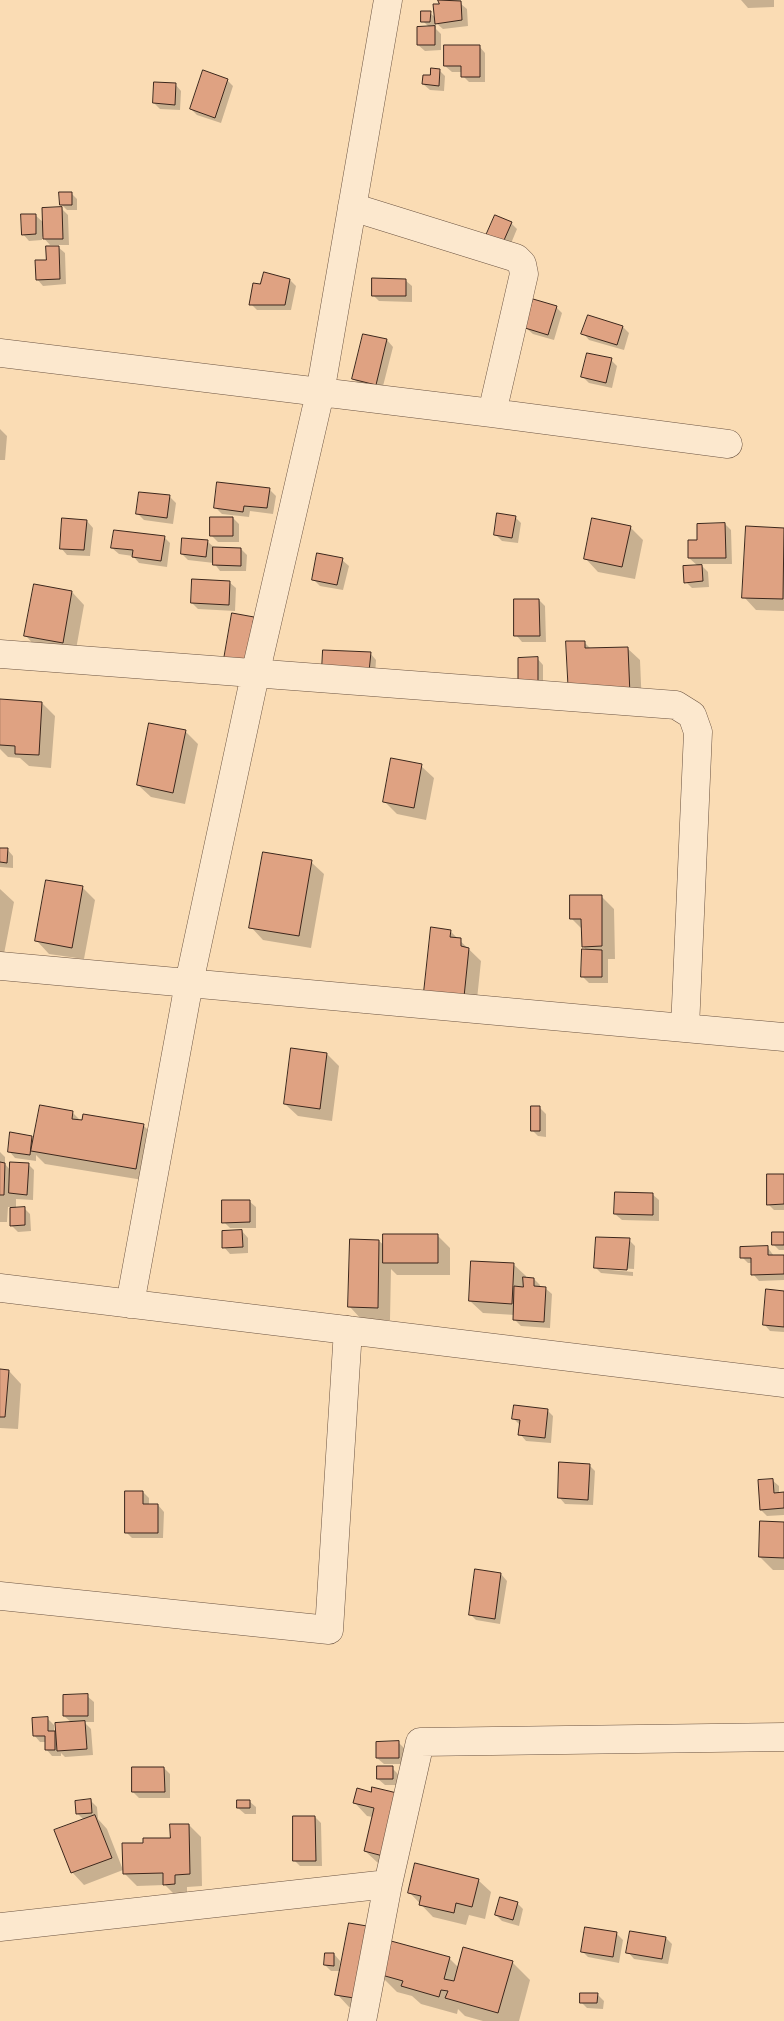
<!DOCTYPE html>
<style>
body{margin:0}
canvas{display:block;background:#fadcb4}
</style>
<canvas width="784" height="2021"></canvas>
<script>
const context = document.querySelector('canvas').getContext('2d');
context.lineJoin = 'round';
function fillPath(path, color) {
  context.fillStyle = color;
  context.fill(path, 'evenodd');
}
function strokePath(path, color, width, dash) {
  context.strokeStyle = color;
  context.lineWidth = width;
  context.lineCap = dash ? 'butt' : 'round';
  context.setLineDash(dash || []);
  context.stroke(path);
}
fillPath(new Path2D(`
 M440,0h21v4l6,5 1,17 -25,3 -7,-6v6l5,5v16l-16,1 -7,-6 11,-18 -6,-6 7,-8 6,5z
 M741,0h33v7l-26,1z
 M479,46l6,7v29h-16l-6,-6v-4h-11l-7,-6z
 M439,70l6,6 -1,15 -14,-1 -7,-6z
 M227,80l6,6 -12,37 -24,-8 -6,-6z
 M175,84l6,7 -1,19 -20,-1 -6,-6z
 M71,193l6,6v11h-10l-6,-6z
 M62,209l6,6 1,30h-19l-8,-9v4l-13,1 -6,-7 12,-19 9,8z
 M511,223l6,6 -10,24 -15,-7z
 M58,247l7,6 1,31 -23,2 -6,-7z
 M290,280l6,6 -5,24h-34l-6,-6 10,-18z
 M405,280l7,6v16l-33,-1 -6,-6z
 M556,307l6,6 -8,27 -21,-6 -7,-6z
 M588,316l35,11 6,6 -5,17 -35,-10 -6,-7z
 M387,340l6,7 -11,43 -23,-6 -6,-6z
 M611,360l6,6 -5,22 -23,-5 -6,-6z
 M0,429l7,7 -2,24h-5z
 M269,489l7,7 -3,18 -23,-3 -1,6 -27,-3 -7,-7z
 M170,497l6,6 -3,21 -29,-4 -6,-6z
 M515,517l6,6 -3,20 -16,-2 -7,-7z
 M233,518l6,6v18h-21l-7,-7z
 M87,521l6,7 -3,28 -23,-1 -6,-7z
 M725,524l6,6 1,34h-32l8,8 1,15 -17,1 -6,-6 12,-16 -9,-8 9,-17z
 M630,527l13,13 -8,39 -37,-7 -12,-13z
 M747,528l37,1v82l-28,-1 -12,-13z
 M164,537l6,6 -3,24 -28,-4 -6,-7 -14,-2 -7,-6z
 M184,539l24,3 7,6 26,1 6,6 -1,16h-26l-6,-8 -26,-3 -6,-6z
 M342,560l7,6 -6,24 -23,-4 -7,-7z
 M229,582l7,6 -1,23 -37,-2 -6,-6z
 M72,592l12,13 -9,50 -37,-6 -12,-13z
 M539,600l6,6 1,36h-24l-6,-7z
 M584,642l7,7 36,-1 13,12 2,47 -59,2z
 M370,653l6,7 -1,17 -46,-1z
 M537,658l6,7v24l-24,-30z
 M0,701l42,2 13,13 -4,52 -22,-2 -9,-8 -12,-1 -8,-8z
 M185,731l13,13 -13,60 -34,-7 -13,-12z
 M421,766l13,12 -8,42 -29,-6 -13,-13z
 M0,849h7l6,7v12l-13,-1z
 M311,862l13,12 -13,74 -48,-8 -12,-13z
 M82,887l13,13 -11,59 -35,-5 -12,-13z
 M0,889l14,13 -10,52h-4z
 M601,896l13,13 1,50h-7v24h-19l-6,-6 4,-26 -4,-5v-16l-11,-11z
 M450,931l31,30 -5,48 -38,-4z
 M327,1054l12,12 -7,55 -34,-5 -13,-12z
 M540,1108l6,6v23l-8,-1 -6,-6z
 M72,1112l11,11 61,3 12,12 -7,43 -104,-17 -9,-9v6l-21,-3 -6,-7 23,-14 3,3z
 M0,1152l5,5v7l6,7 17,-7 6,6 -1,30 -17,-1v10l8,-1 6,6 1,17 -13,1 -6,-6 -1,-19h-3l-1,15h-7z
 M784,1175v35h-10l-6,-6z
 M652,1194l7,6v21l-37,-1 -7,-6z
 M249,1201l7,6v21h-26l-6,-6z
 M242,1231l6,7v15l-18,1 -6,-7z
 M784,1233v17h-5l-6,-6z
 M437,1235l13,13v27h-53l-6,-6 -1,51h-28l-12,-13 29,-66 6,5z
 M629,1240l6,6 -1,23 -34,-2v2l33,3v4l-32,-3 -6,-6z
 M768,1248l6,8h10v24l-25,1 -6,-7v-11h-5l-6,-6z
 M513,1264l13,12v3h8l6,6v3h5l7,6 -2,34 -29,-2 -6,-6v-5l-32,-2 -13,-12z
 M784,1292v40l-14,-1 -6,-7z
 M0,1370l9,1 12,13 -3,45 -18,-1z
 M547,1410l6,6 -2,27 -25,-2 -6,-7v-9l-6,-6z
 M589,1465l6,6 -2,34 -28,-1 -6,-7z
 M772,1480l7,6v8l5,-1v22l-17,1 -6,-6z
 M143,1492l6,6v7h9l6,7 -1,26h-31l-6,-6z
 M784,1523v47h-11l-13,-13z
 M501,1574l6,7 -7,43 -24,-4 -6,-6z
 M87,1696l7,6v20h-10l7,7 2,26 -28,2 -4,-4v3h-9l-6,-7v-7h-6l-6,-7 14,-16 6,6v7l3,3 15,-12 -8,-7z
 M398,1742l7,7v15h-21l-7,-6z
 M164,1768l6,6v24h-31l-6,-6z
 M392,1768l6,6v11h-13l-7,-6z
 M372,1793l23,74 -17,-4 -13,-12 8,-34 -6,-1 -12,-13z
 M91,1801l6,6 1,12 9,10 16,41 -39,15 -12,-13 12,-52 -7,-7z
 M249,1801l7,6v7h-11l-7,-6z
 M315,1817l6,6 1,43h-22l-6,-6z
 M189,1825l12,12 1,49 -15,1v9l-10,1 -12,-12 -28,1 -13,-13z
 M478,1880l13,12 -6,27 -16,-4 -3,10 -33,-8 -24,-25z
 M517,1903l6,6 -4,17 -17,-5 -6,-6z
 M586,1929l31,5 6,6 -4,23 -31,-6 -6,-6z
 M666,1938l6,6 -4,20 -34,-5 -6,-7z
 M379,1940l70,18 10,10 53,-6 18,18 -11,41h-36l-18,-5 -7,-7 -1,5 -36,-10 -9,-8 -15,-4 -18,-18 -13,36 -17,-3 -12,-13z
 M334,1954l6,7 -1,10h-8l-6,-6z
 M597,1994l7,7 -1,8 -16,-1 -6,-6z`), '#0003');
const building = new Path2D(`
 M438,0l23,1 1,19 -27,4 -2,-20h6z
 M421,11h10l-1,11h-9z
 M435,26v19h-18v-18z
 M444,45h36v32h-19v-11h-17z
 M431,68l9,1 -1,17 -17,-2 1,-9h7z
 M203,70l25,9 -13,39 -25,-9z
 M154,82l22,1 -1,22 -22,-2z
 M59,192h13v13h-12z
 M62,207l1,32h-20l-1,-31z
 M21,214h15v20l-14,1z
 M495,215l17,7 -11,25 -17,-7z
 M46,246h13l1,33 -24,1 -1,-20h11z
 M264,272l26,7 -5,26h-36l4,-22 7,1z
 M372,278l34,1v17h-34z
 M533,299l24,7 -9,29 -23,-7z
 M588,315l35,11 -6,19 -36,-11z
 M363,334l24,5 -11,46 -24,-6z
 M587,353l25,5 -6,25 -25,-6z
 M217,482l53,6 -3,20 -23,-2 -1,6 -29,-4z
 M139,492l31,3 -3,23 -31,-4z
 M497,513l19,3 -4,22 -18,-3z
 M210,517h23v19h-23z
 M62,518l25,2 -3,30 -24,-1z
 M592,518l39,8 -9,41 -38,-8z
 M725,523l1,35h-38v-18h9v-16z
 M746,526l38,2 -1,71 -41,-1z
 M114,530l51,6 -4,25 -29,-4 1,-7 -22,-2z
 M182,538l26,2 -2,17 -25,-3z
 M213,547l28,1v18l-28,-1z
 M317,553l26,5 -6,27 -25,-5z
 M702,565l1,16 -19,2 -1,-17z
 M192,579l38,2 -1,24 -38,-2z
 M34,584l38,7 -9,52 -39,-7z
 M514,599h25l1,37h-26z
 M232,613l22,4 -8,46 -22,-4z
 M566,641h19v7l43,-1 2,48 -61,2z
 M323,650l48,2 -2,20 -47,-2z
 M538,657v26h-20v-25z
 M0,699l42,3 -3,53 -24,-1v-8l-15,-1z
 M149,723l37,7 -13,63 -36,-8z
 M391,758l31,6 -8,44 -31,-6z
 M0,848h8l-1,15 -7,-1z
 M263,852l49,8 -13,76 -50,-8z
 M46,880l37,6 -11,62 -37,-7z
 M570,895h32v51l-20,1 -1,-28h-11z
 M431,927l20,3 -1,7 11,1v8l8,2 -5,49 -40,-5z
 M582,949l20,1v27h-21z
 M291,1048l36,5 -7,56 -36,-5z
 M40,1105l33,6 -1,8 10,1 1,-6 61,10 -8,45 -105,-18z
 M531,1106h9v25h-9z
 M10,1132l22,4 -2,19 -22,-3z
 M0,1162l5,1 -1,32h-4z
 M10,1162l19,1 -2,32 -18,-2z
 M767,1174h17v30l-17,1z
 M615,1192l38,1v22l-39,-1z
 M222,1200h28v22l-28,1z
 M25,1207v18l-15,1v-18z
 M242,1230l1,17 -21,1v-17z
 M772,1232h12v13h-12z
 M383,1234h55v29h-55z
 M596,1237l34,1 -3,32 -33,-2z
 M350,1239l29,1 -1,68 -30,-1z
 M768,1246v9h16v19l-33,1v-17h-11v-11z
 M471,1261l43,2 -2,41 -43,-3z
 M523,1277l11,1v8l12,1 -2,35 -31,-2 1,-34 9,1z
 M766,1289l18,2v36l-21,-2z
 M0,1369l9,1 -4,47h-5z
 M514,1405l34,4 -3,29 -27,-3 2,-15 -8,-1z
 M559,1462l31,2 -2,36 -30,-2z
 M773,1479l1,14 10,-1v16l-24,2 -2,-30z
 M125,1491h18v13h15v29h-33z
 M760,1521l24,1v36l-25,-1z
 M475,1569l26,4 -6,46 -26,-4z
 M88,1694v22h-25v-21z
 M48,1717v14h7v19h-10v-14h-12l-1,-18z
 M85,1721l2,28 -30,2 -2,-28z
 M399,1741v17h-23v-16z
 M377,1766h16v13h-16z
 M132,1767h32l1,25h-33z
 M372,1787l25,6 -14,63 -19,-5 10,-43 -21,-5 4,-15 14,4z
 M91,1799l1,14 -16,1 -1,-13z
 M237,1800h13v8h-13z
 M95,1815l17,43 -41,15 -17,-43z
 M293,1816h22l1,45h-23z
 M170,1824h19l1,50 -15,1v9l-12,1v-12l-40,1 -1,-31h21v-5h27z
 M415,1863l64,16 -7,28 -16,-4 -2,10 -35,-8 2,-9 -13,-3z
 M500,1897l18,5 -5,18 -18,-5z
 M349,1923l18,3 -13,72 -19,-3z
 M585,1927l32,5 -4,25 -32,-5z
 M630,1931l36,6 -4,22 -36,-6z
 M391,1941l59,16 -6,22 10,2 9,-34 50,14 -15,52 -53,-15 3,-7 -7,-1 -2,7 -38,-11 2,-5 -25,-7z
 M325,1953h9v13l-10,-1z
 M580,1993h18l-1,10h-17z`);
fillPath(building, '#dfa282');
strokePath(building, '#3c271c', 1);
const minor = new Path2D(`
 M352,207l164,51 6,6 2,10 -32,139
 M0,353l492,60 236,31
 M0,654l676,51 16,10 6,17 -13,296
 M0,966l784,71
 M0,1288l784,95
 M130,1304l59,-321 66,-308 65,-282 68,-393
 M0,1596l329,34 19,-300
 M0,1927l388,-43
 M362,2021l26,-137 32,-142 364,-5`);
strokePath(minor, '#6c5442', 29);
strokePath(minor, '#fce8ce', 28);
</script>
